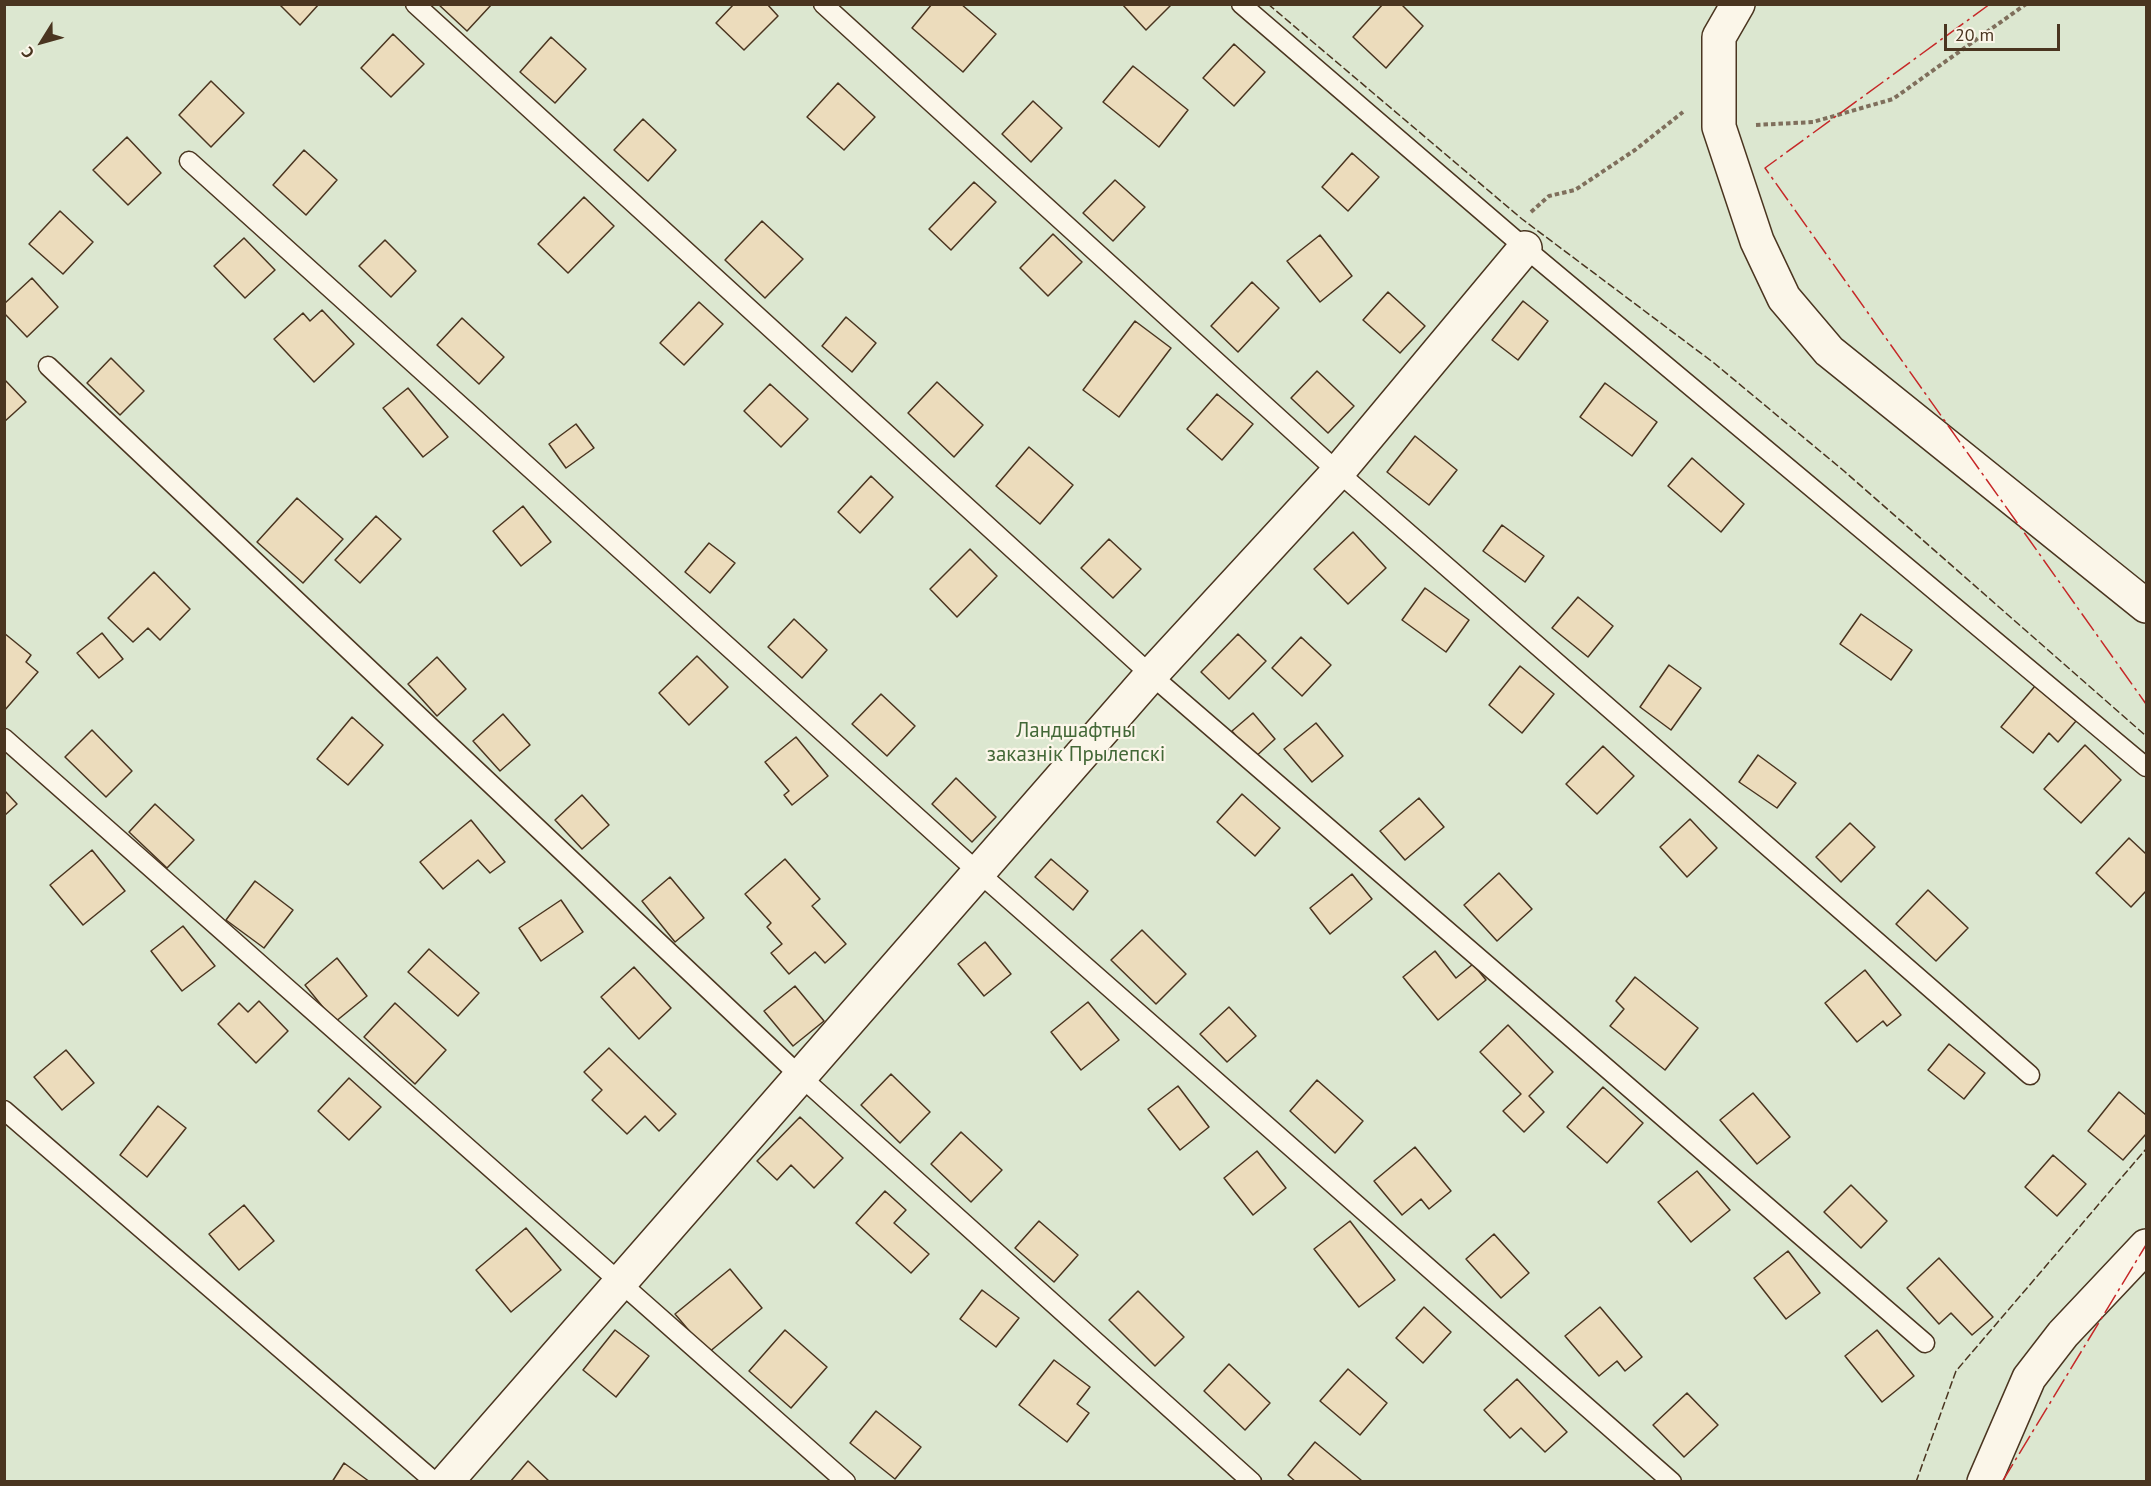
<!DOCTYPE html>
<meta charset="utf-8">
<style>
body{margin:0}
#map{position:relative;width:2151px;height:1486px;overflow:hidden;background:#fbf6e9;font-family:"PT Sans",sans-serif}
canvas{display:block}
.frame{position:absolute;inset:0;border:6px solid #4a3520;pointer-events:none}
.north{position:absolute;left:12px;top:12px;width:60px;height:60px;-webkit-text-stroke:4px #fbf6e9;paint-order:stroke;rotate:233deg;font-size:16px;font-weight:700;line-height:24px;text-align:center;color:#4a3520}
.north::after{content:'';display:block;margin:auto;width:21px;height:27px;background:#4a3520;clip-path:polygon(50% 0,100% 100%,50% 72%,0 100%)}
.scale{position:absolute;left:1944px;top:24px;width:116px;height:27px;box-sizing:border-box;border:3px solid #4a3520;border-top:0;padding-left:8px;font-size:18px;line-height:21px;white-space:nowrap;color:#4a3520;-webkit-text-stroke:4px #fbf6e9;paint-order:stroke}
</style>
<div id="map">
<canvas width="2151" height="1486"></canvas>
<div class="frame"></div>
<div class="north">С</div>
<div class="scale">20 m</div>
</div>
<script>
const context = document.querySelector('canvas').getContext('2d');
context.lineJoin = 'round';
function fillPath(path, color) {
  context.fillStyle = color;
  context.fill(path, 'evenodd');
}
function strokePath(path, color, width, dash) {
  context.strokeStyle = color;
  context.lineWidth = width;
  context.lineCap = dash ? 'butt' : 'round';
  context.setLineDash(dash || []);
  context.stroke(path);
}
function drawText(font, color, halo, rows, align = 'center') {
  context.font = font + ' "PT Sans",sans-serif';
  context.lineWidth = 4.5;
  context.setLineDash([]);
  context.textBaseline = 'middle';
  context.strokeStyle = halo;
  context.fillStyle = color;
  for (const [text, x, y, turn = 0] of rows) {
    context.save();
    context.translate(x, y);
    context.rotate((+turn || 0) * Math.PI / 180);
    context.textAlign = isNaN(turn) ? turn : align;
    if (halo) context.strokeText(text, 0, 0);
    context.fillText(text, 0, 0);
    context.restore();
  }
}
const green = new Path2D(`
 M5,5h2141v1476l-2141,1z`);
fillPath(green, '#dce7d0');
strokePath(green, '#887966', 1.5);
const building = new Path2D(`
 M279,4h40l-19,21z
 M438,4h54l-25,27z
 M734,4h33l11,12 -34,34 -28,-27z
 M932,4h29l35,30 -33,38 -51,-44z
 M1122,4h50l-26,26z
 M1383,4h18l22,22 -37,42 -33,-31z
 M393,34l31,30 -33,33 -30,-29z
 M551,37l35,32 -31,34 -35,-31z
 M1234,44l31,28 -31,34 -31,-28z
 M1133,66l55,44 -29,37 -56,-45z
 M211,81l33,32 -33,34 -32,-32z
 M838,83l37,34 -31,33 -37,-33z
 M1033,101l29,27 -31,34 -29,-28z
 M643,119l33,31 -28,31 -34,-31z
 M127,137l34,36 -33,32 -35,-35z
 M304,150l33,30 -31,35 -33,-30z
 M1352,153l27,24 -31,34 -26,-24z
 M1115,180l30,27 -32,34 -30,-28z
 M974,182l22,20 -45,48 -22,-21z
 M584,197l30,29 -46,47 -30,-29z
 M60,211l33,31 -30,32 -34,-30z
 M762,221l41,38 -38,39 -40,-38z
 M1053,234l29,28 -34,34 -28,-28z
 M1320,235l32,41 -32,26 -33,-41z
 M244,238l31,32 -30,28 -31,-32z
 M385,240l31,31 -25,26 -32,-31z
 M32,278l26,29 -31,30 -23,-24v-9z
 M1252,282l27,26 -41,44 -27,-26z
 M1388,292l37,34 -25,27 -37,-33z
 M1523,301l25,20 -30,39 -26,-20z
 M699,302l24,22 -39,41 -24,-22z
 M322,310l32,34 -40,38 -40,-43 29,-26 7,8z
 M846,317l30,26 -24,29 -30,-26z
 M462,318l42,39 -25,27 -42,-39z
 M1135,321l36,27 -52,69 -36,-27z
 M111,358l33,33 -24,24 -33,-32z
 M1317,371l37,35 -26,27 -37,-35z
 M4,379l22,23 -22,20z
 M937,382l46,43 -29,32 -46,-44z
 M1605,383l52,39 -25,34 -52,-39z
 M770,384l38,35 -27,28 -37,-36z
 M408,388l40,49 -25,20 -40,-49z
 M1217,394l36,30 -31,36 -35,-31z
 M576,424l18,24 -28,20 -17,-24z
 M1415,436l42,34 -28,35 -42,-33z
 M1029,447l44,38 -33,39 -44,-38z
 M1692,458l52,46 -23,28 -53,-46z
 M871,476l22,21 -33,36 -22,-21z
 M297,498l46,41 -40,44 -46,-41z
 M523,506l28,36 -30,24 -28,-35z
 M376,516l25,23 -41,44 -25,-23z
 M1502,525l42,31 -19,26 -42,-31z
 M1353,532l33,36 -38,36 -34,-35z
 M1109,539l32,30 -28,29 -32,-30z
 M709,543l26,20 -25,30 -25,-21z
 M970,549l27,27 -40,41 -27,-28z
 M154,572l36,37 -30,31 -12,-12 -15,14 -25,-24z
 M1425,588l44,32 -23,32 -44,-32z
 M1578,597l35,29 -25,31 -36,-29z
 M1861,614l51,36 -21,30 -51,-36z
 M794,619l33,31 -25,28 -34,-31z
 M4,633l27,22 -5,7 12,10 -34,39z
 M102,633l21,26 -24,19 -22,-25z
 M1238,634l28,27 -37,38 -28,-27z
 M1301,637l30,28 -29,31 -30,-28z
 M697,656l31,31 -39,38 -30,-32z
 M437,657l29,32 -29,27 -29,-32z
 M1669,665l32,23 -30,42 -31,-23z
 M1520,666l34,28 -32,39 -33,-28z
 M2035,686l41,35 -18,21 -9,-9 -16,20 -32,-26z
 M881,694l34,32 -28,30 -35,-32z
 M1253,713l22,26 -21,19 -22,-27z
 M503,714l27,31 -30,26 -27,-30z
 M352,717l31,28 -35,40 -31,-26z
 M1316,723l27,33 -31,26 -28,-33z
 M92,730l40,41 -26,26 -41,-40z
 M796,737l32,39 -36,29 -8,-10 5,-4 -24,-29z
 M2085,745l36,35 -40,43 -37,-34z
 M1603,746l31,30 -37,38 -31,-30z
 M1758,755l38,28 -19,25 -38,-26z
 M956,778l40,39 -24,25 -40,-38z
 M4,790l13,14 -13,12z
 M1242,794l38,34 -25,28 -38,-34z
 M582,795l27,30 -27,24 -27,-29z
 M1419,798l25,29 -39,33 -25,-29z
 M155,804l39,36 -27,28 -38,-36z
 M1690,819l27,29 -30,29 -27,-30z
 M471,820l34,42 -15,11 -12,-13 -35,29 -23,-27z
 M1850,823l25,24 -34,35 -25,-25z
 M2129,838l17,16v37l-15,16 -35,-34z
 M92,850l33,41 -42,34 -33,-40z
 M785,859l35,40 -8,7 34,38 -21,19 -10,-11 -26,22 -18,-21 11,-9 -15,-17 4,-4 -26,-29z
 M1051,859l37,32 -15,19 -38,-33z
 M1499,873l33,36 -35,32 -33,-36z
 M1352,874l20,25 -42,35 -20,-26z
 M670,877l34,41 -29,24 -33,-41z
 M255,881l38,29 -29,38 -38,-28z
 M1928,890l40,38 -32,33 -40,-37z
 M561,900l22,32 -42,29 -22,-33z
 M183,926l32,40 -33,25 -31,-40z
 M1142,930l44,44 -30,30 -45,-44z
 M985,942l26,32 -27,22 -26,-32z
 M429,949l50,44 -21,23 -50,-44z
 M1435,951l21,27 17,-14 13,16 -48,40 -35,-43z
 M337,958l30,38 -32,26 -30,-37z
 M634,967l37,41 -32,31 -38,-42z
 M1865,970l36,45 -14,11 -4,-5 -26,21 -32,-39z
 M1635,977l63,51 -33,42 -55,-44 14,-17 -8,-8z
 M795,986l29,35 -31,25 -29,-35z
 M259,1001l29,30 -32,32 -38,-39 21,-21 9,9z
 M1088,1002l31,38 -38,30 -30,-38z
 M395,1003l51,47 -31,34 -51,-47z
 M1229,1007l27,29 -29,26 -27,-28z
 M1508,1025l45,47 -24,24 15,16 -20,20 -21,-21 18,-17 -41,-42z
 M1949,1044l36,29 -21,26 -36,-29z
 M609,1048l67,66 -17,17 -14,-15 -18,18 -35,-34 10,-10 -18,-18z
 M66,1050l28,33 -32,27 -28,-33z
 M891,1074l39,38 -30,31 -39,-38z
 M349,1078l32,29 -32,33 -31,-29z
 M1317,1080l46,41 -28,32 -45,-42z
 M1178,1086l31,41 -29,23 -32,-41z
 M1603,1087l40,36 -36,40 -40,-36z
 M2119,1092l27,23v19l-23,26 -35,-29z
 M1753,1093l37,44 -33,27 -37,-44z
 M158,1106l28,22 -39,49 -27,-22z
 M800,1117l43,41 -29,30 -23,-23 -14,15 -20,-19z
 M961,1132l41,38 -31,32 -40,-38z
 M1415,1147l36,44 -22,18 -8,-10 -19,16 -28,-34z
 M1257,1151l29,37 -33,27 -29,-37z
 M2053,1155l33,29 -29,32 -32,-29z
 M1697,1171l33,39 -39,32 -33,-40z
 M1851,1185l36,36 -26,27 -37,-36z
 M885,1191l21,19 -12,13 35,31 -18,19 -55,-50z
 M244,1205l30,36 -35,29 -30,-36z
 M1039,1221l39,34 -24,27 -39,-34z
 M1350,1221l45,59 -36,27 -45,-58z
 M526,1228l35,42 -50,42 -35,-42z
 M1494,1234l35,39 -28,25 -35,-39z
 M1788,1251l32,42 -34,26 -32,-41z
 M1939,1258l54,59 -21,18 -21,-22 -12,11 -32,-36z
 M730,1269l32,39 -54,45 -33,-39z
 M982,1290l37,28 -23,29 -36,-28z
 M1138,1291l46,46 -29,29 -46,-46z
 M1424,1307l27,25 -28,31 -27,-25z
 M1600,1307l42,50 -17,14 -8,-10 -18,15 -34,-40z
 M615,1330l34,26 -33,41 -33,-27z
 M785,1330l42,37 -36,41 -42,-37z
 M1877,1330l37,46 -32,26 -37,-46z
 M1054,1360l36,27 -13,17 12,9 -22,29 -48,-37z
 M1229,1364l41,39 -25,27 -41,-39z
 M1348,1369l39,34 -27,32 -40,-34z
 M1517,1379l50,53 -22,20 -24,-24 -11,10 -26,-28z
 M1687,1393l31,32 -34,32 -31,-32z
 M876,1411l45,36 -26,32 -45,-36z
 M1315,1442l46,38 -2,2h-63l-8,-7z
 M528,1461l22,21h-40z
 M344,1463l26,19h-38z`);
fillPath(building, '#ecdcbc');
strokePath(building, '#4a3520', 1.5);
const lane = new Path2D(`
 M415,4l736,671 774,668
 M823,4l515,468 692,603
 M1241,4l284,244 621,519
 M189,161l789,711 694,610
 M48,366l752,710 452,406
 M4,738l842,744
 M4,1110l431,372`);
const street = new Path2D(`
 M1738,4l-19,33v90l38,114 27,57 45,53 317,255
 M446,1482l705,-807 187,-203 187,-224
 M1984,1482l45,-104 34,-44 83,-88`);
strokePath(lane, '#4a3520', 21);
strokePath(street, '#4a3520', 36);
strokePath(new Path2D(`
 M1756,125l57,-3 80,-23 133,-95
 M1531,212l18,-16 26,-6 60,-40 48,-38`), '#7f6f5c', 4, [4.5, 3]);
strokePath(lane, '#fbf6e9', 18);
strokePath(street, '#fbf6e9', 33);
strokePath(new Path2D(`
 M1268,4l254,215 192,144 130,108 302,265
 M1916,1482l40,-111 190,-222`), '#4a3520', 1.5, [8, 3]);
strokePath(new Path2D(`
 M1990,4l-225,164 381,536
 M2002,1482l144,-237`), '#c62828', 1.5, [21, 4.5, 3, 4.5]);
drawText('21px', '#436837', '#fbf6e9', [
 ["Ландшафтны",1076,731],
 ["заказнік Прылепскі",1076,755]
]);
</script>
